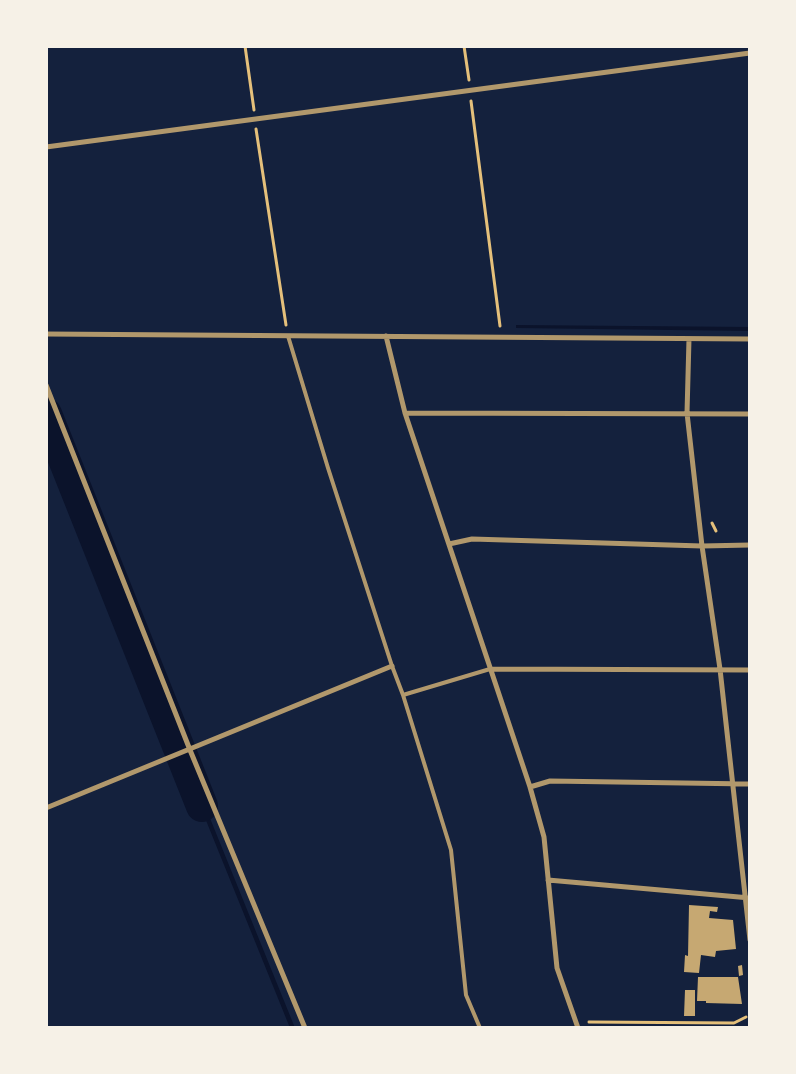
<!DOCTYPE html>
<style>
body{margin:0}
#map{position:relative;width:796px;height:1074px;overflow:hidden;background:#14213d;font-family:"Source Sans 3",sans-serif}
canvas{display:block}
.frame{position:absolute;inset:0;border:48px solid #f6f1e7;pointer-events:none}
</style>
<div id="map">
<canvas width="796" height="1074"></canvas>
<div class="frame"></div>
</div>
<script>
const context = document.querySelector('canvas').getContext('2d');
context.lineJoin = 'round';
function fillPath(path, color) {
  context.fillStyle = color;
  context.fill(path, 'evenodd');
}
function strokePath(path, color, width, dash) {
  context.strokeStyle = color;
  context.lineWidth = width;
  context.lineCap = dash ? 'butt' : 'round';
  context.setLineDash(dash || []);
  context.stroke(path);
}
fillPath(new Path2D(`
 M516,325l234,2v4l-234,-3z
 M188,764l107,264h-5l-106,-262z`), '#0b132b');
strokePath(new Path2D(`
 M46,414l156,392`), '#0b132b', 32);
fillPath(new Path2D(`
 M689,905l29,2 -1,5 -7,-1 -1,7 24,2 3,29 -20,2 -1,6 -14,-2 -2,18 -15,-1 1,-17 3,1z
 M742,965l1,10 -4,1 -1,-10z
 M698,977h40l4,27 -36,-1v-2h-9z
 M685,990h10v26h-11z`), '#c6a872');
strokePath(new Path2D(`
 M245,46l9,64
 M464,46l5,34
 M471,101l29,225
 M256,129l30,196
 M712,523l4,8
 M589,1022l145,1 12,-6`), '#e5c07b', 3);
strokePath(new Path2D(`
 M288,336l40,132 64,198 11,29 48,155 15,145 14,33
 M403,695l87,-26`), '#b1986c', 4);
strokePath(new Path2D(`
 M46,147l704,-94
 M46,334l704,5
 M386,336l19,77 125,374 14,50 13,131 21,60
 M689,339l-2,74 15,133 18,123 30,271
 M46,385l144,365 115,278
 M405,413l345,1
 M449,544l23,-5 230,7 48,-1
 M490,669l260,1
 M530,787l20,-6 200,3
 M46,808l346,-142
 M548,880l202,18`), '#b1986c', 5);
</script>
